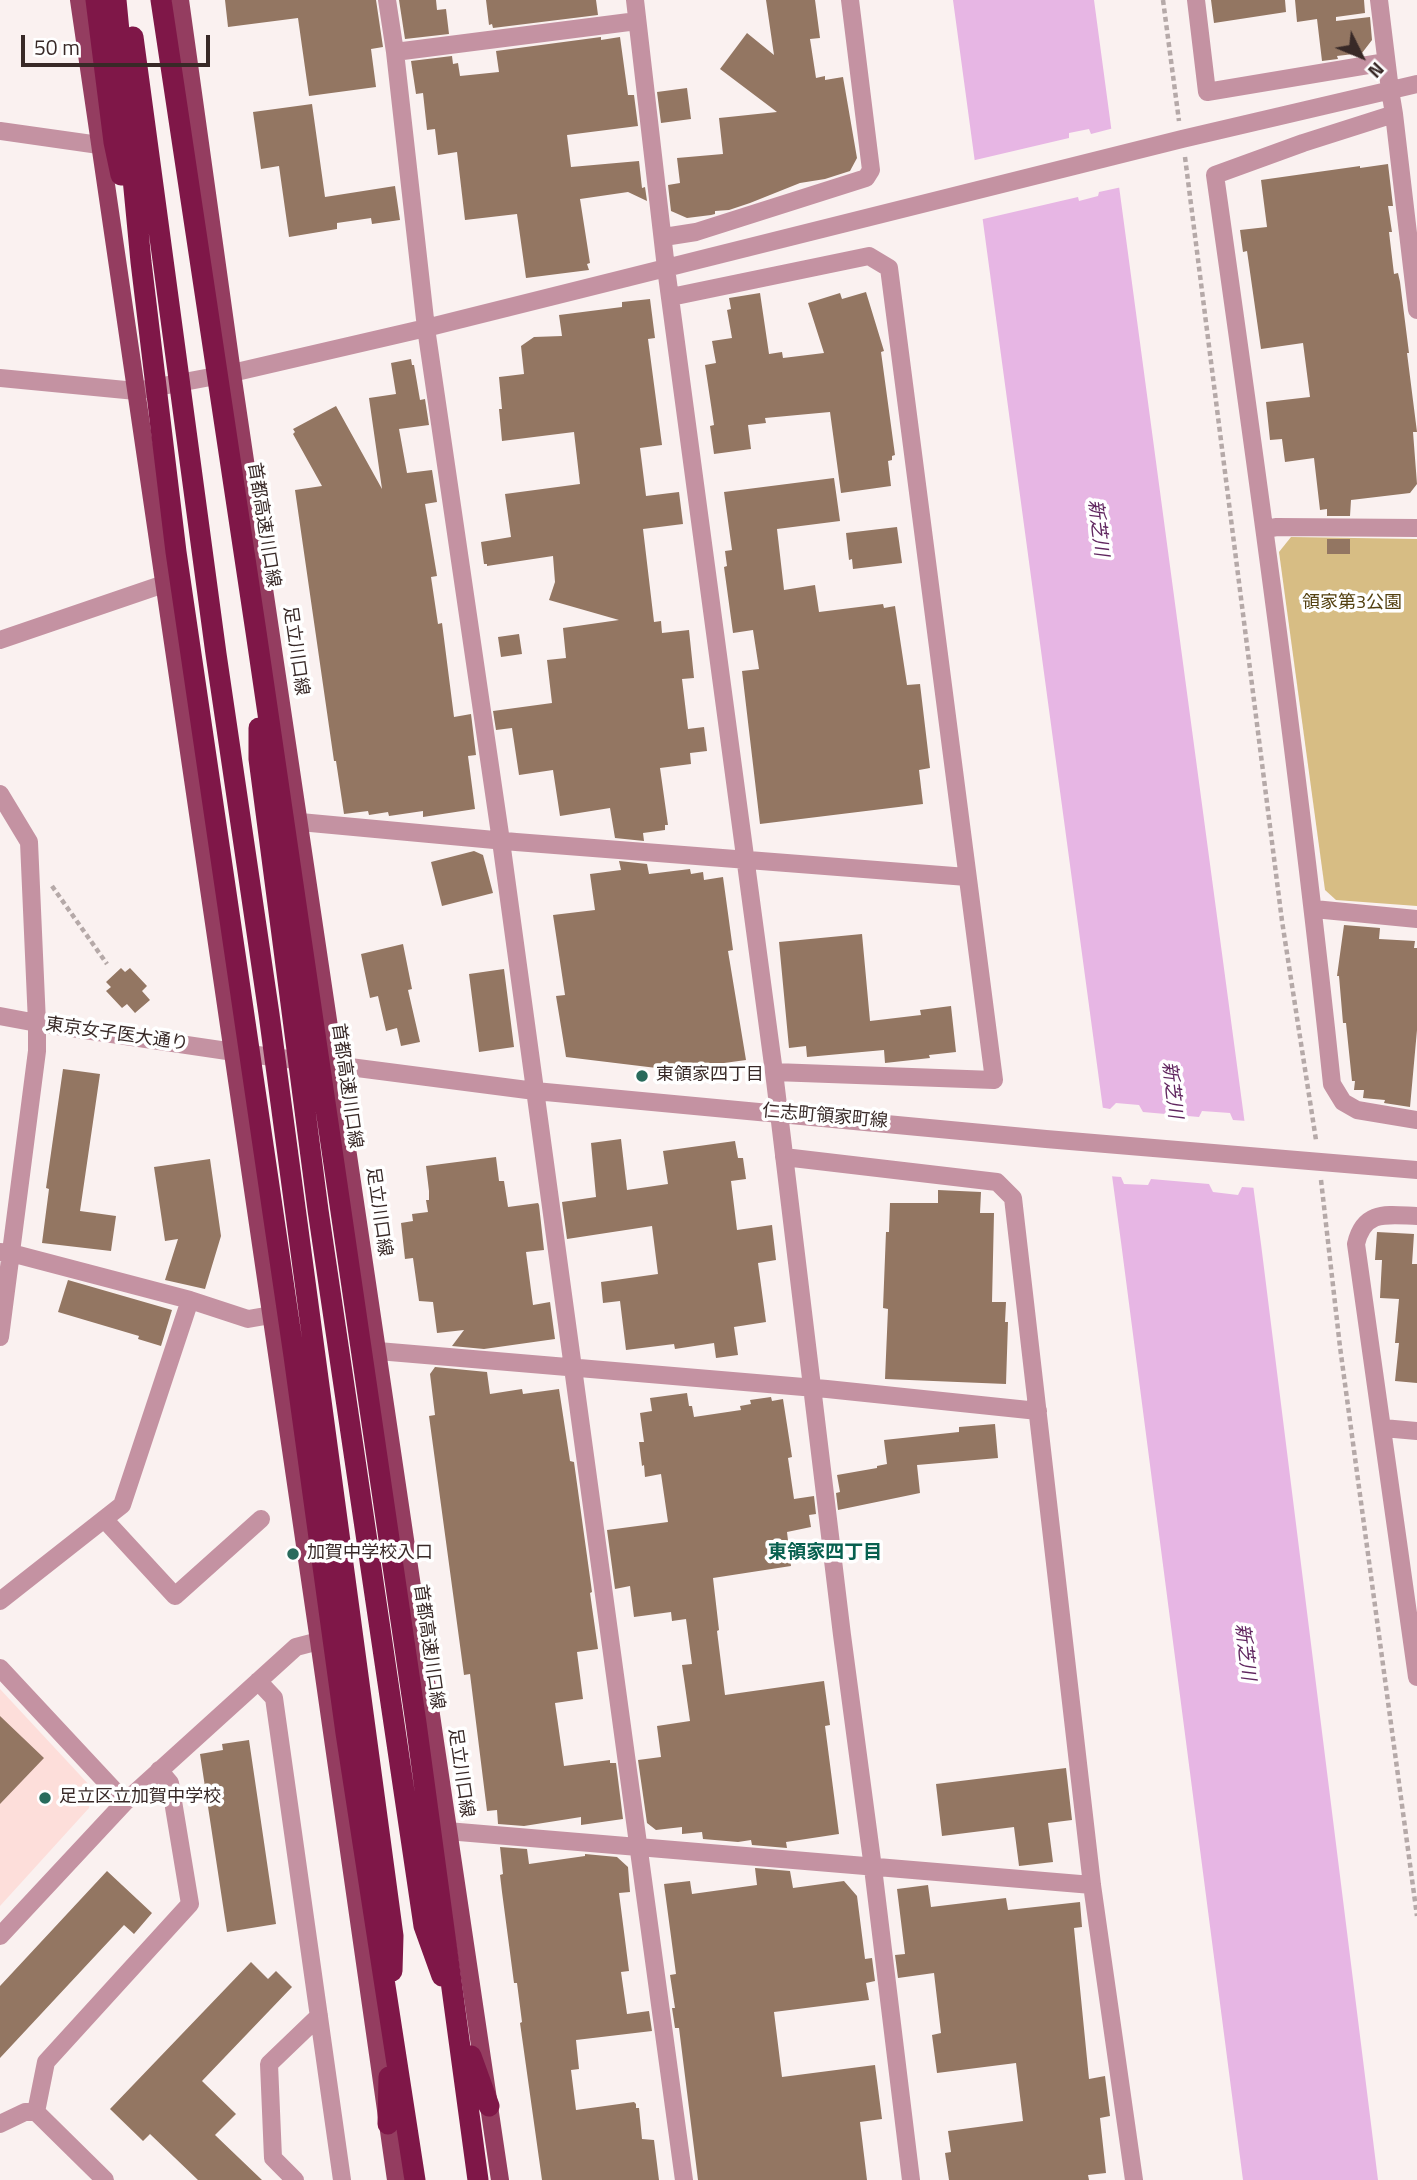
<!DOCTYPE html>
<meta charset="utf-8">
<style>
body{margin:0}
#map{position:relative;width:1417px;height:2180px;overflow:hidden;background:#faf1f0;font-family:"Titillium Web",sans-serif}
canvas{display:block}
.north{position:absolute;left:1326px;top:21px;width:70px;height:70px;-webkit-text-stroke:5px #fff;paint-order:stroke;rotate:133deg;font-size:19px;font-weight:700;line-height:28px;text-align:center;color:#382927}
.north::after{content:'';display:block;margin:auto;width:24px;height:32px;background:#382927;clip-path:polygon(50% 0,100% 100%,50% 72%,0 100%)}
.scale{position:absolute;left:21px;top:35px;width:189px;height:32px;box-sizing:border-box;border:4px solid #382927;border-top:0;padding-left:9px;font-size:21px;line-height:24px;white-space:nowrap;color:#382927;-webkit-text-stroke:5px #fff;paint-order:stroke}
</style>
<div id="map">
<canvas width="1417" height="2180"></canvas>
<div class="north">N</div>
<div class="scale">50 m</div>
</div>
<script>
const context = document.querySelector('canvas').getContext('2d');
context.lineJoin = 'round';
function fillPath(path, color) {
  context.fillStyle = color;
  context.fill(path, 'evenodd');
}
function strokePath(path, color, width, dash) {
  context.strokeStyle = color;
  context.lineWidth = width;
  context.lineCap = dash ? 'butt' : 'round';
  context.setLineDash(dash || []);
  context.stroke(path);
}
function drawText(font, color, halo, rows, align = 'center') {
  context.font = font + ' "Titillium Web","Noto Sans JP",sans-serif';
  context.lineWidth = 7;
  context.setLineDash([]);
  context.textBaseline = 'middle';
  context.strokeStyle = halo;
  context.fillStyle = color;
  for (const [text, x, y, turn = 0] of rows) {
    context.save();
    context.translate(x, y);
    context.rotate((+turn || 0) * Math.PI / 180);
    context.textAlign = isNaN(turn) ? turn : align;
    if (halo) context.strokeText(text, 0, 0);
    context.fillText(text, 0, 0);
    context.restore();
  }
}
fillPath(new Path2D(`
 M0,1689l92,99 -3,20 -89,98z`), '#fddeda');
fillPath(new Path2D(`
 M1291,537l126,2v367l-81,-6 -11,-10 -46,-338z`), '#d7bd84');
fillPath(new Path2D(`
 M953,0h141l167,1244 117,936h-135l-122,-938z`), '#e7b6e4');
fillPath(new Path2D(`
 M1114,128l8,59 -23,5 -1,4 -19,5 -1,-4 -99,23 -8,-59 98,-23v-5l20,-4 2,5z
 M1116,1103l23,2 4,7 56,5 3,-6 28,2 3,7 15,1 9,67 -15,-1 -4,8 -25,-3 -4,-8 -58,-5 -3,6 -24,-1 -3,-7 -13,-1 -9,-69 11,2z`), '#faf1f0');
fillPath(new Path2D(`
 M225,0h151l7,47 -12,2 5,38 -67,9 -11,-78 -70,9z
 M399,0h37l1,10 9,-1 3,25 -44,5z
 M486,0h110l2,15 -105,13 -1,-4 -3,1z
 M766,0h49l5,38 -10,1 6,39 9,-2v4l18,-3 14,81 -7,13 -25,8 -25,4 -50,20 -21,7 -14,1v3l-4,1 -24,3 -16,-7 -3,-26 12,-2 -3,-25 46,-4 -4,-36 58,-6 -57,-43 27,-36 27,22z
 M1211,0h74l1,12 -72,11z
 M1295,0h69l1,13 -29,4v4l34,-4 2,23 -10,13 -25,3 1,3 -16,2 -5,-42 -20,3z
 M601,37v3l19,-3 8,58h6l4,31 -71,9 4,32 68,-6 3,27 3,-1 2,14 -19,-9 -48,7 10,64 -3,1 2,6 -63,8 -9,-64 -52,6 -8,-68 -19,3 -3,-26 -8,1 -4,-37 -7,1 -5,-33 41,-5 1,8 5,-1 2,13 39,-4 -3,-21z
 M687,88l4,31 -30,4 -4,-31z
 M312,104l13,93 70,-11 5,34 -28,4 -1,-6 -34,5v6l-48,8 -10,-71 -18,3 -8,-57z
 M1388,164l5,42h-5l4,26h-3l5,42 4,-1 2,9 9,71h-2l10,79h-4l4,52 -7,9 -59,7 -1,16h-23v-7l-7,1 -6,-52 -29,4 -3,-23 -12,1 -4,-38 44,-5 -7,-54 -42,6 -14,-98 -4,1 -3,-22 27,-3 -6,-47 99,-14v2z
 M866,292l18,59 -3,1 14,103 -3,1v4l-4,1 3,25 -50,7 -11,-81 -65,6 1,5 -18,2 3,24 -37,5 -4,-28 4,-1 -9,-60 11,-2 -4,-22 20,-3 -5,-28 4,-1 -2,-11 31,-5 9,61 13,-2 1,6 41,-5 -16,-50 32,-10 2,6z
 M650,299l5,39 -7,1 14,106 -22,3 6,48 33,-4 4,32 -40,5 11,93 7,-1 1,12 27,-3 5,48 -12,1 6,50 16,-2 3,24 -17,2 1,11 -31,4 8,57h-3v5l-22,3 1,8 -29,-3 -5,-30 -50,8 -7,-46 -34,5 -7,-47 -16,2 -3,-19 59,-8 -5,-43 19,-2 -3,-30 56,-8 -70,-20 6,-18 -2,-26 -66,10v-2h-3l-3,-22 30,-5 -6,-43 75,-10 -6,-52 -72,9 -3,-32h3l-3,-32 25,-3 -3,-28 13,-9 28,-1 -3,-21 63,-8v-5z
 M411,359l1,6h2l6,35 5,-1 4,26 -30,4 8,44 25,-3 5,32 -12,2 12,72 -6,1 7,47 4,-1 12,94 17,-3 5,41 -8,1 7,53 -52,8v-6l-34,5 -1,-4 -19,3 -1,-4 -24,3 -8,-53h-2l-39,-271 27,-4 -29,-52 2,-2 -2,-3 43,-23 46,83 -13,-91 27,-4 -5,-31z
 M834,478l6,43 -63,8 7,61 31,-5 4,27 64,-8 1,4 11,-2 12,79 13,-1 10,84 -11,2 4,34 -163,20 -18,-153 17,-2 -6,-39 -20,3 -9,-66 3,-1 -2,-15 7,-1 -8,-58z
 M897,527l5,36 -49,6 -1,-10 -3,1 -3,-27z
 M1327,539h23v15h-23z
 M519,634l3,20 -21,3 -3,-20z
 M474,851l9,4 10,38 -51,13 -11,-44z
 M619,861l28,3 2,10 41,-5 1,5 12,-2 1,8 19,-3 10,73 -5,1 18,109 -73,10 -107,-13 -10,-61 9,-1 -12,-80 42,-5 -5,-36 31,-4z
 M1344,925l36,3 -1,11 36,2 -1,7h3v82l-7,77 -26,-4 1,-3 -22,-2 1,-8h-10l1,-9h-3l-6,-58h-3l-4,-47h-2z
 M862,934l8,87 51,-6 -1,-5 31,-4 5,46 -27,3 1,3 -45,5 -1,-13 -77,7 -1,-11 -17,2 -10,-106z
 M403,944l9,45 -4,1 12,52 -19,4 -4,-18 -11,3 -8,-35 -8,2 -9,-44z
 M121,968l4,4 5,-4 17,18 -5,5 8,9 -15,13 -8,-9 -5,4 -16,-17 5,-4 -5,-5z
 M504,969l10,78 -35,5 -10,-78z
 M63,1069l37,5 -20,137 36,5 -5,35 -69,-8 7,-54 -3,-1z
 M621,1139l6,51 41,-6 -5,-33 72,-10 3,17h5l3,21 -15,2 6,49 35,-5 4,35 -18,3 8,59 -32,5 4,28 -22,3 -2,-15 -39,6 -1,-5 -48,6 -6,-49 -17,2 -2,-21 57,-8 -6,-48 -85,13 -5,-37 34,-5 -5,-54z
 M496,1157l3,24h5l4,26 30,-4 1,2 5,45 -18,2 7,53 17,-3 5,37 -71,10 -32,-3 12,-16 -27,3 -4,-31 -14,-1 -6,-43 -8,1 -4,-36 12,-2 -1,-7 16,-2 -2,-12h3v-9l-3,-25z
 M210,1159l11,77 -16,53 -40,-9 13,-41 -13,2 -11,-74z
 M938,1190l43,2 -1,21h14l-2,89h14l-1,20h3l-2,62 -121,-5 3,-70 -5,-1 3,-76h3l1,-29h48z
 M1377,1232l37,2 -2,30h5v119l-22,-2 4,-38h-4l4,-44 -19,-1 2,-38h-7z
 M68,1280l104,30 -11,36 -23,-7 1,-3 -81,-24z
 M435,1367l52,5 3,22 32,-5 1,5 36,-5 11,72 4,1 18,130 -2,1 8,56 -21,3 6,47 -28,4 9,63 46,-6v3h6l7,56 -42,6v-8l-57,9 -26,-2 -1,-14 -10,1 -17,-137 -6,1 -35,-259 6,-1 -5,-41z
 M687,1393l2,13h3l2,11 47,-7 -1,-4 11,-2 -1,-4 21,-3 1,4 11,-2 9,58 -4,1 6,41 20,-3 2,18 -7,1 2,12 -24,5 4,34 -78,12 6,52 -2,1 8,64 99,-14 6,44 -5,1 14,108 -53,8 1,6 -35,-3 -1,-5 -13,2 -35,-3 -1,-7 -20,2v-7l-26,3 -9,-7 -9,-63 23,-3 -4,-31 33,-5 -8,-56 10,-1 -6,-45 -14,2 -1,-9 -37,5 -4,-31 -15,3 -8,-59 61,-8 -7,-48 -16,3 -1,-12 -2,1 -3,-24h5l-4,-29 12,-2 -2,-13z
 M995,1424l3,34 -81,7 3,28 -82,17 -2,-17 4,-1 -3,-17 40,-7v-2l10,-2 -3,-24 75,-8v-5z
 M0,1716l44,42 -44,46z
 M249,1740l27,184 -49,8 -27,-178 23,-4 -1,-6z
 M1066,1768l6,52 -24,3 5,39 -34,4 -5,-39 -72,9 -6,-52z
 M500,1847l27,2 2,15 56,-8v-2l32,3 11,10 2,25 -11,1 10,78 -8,1 6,42 22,-3 3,20 -76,9 3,29 -8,1 5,40 58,-8 2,2v4h3l3,31 12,1 5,40h-117l-22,-157 2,-1 -5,-39h-3l-12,-91 -2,-17 3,-1z
 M755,1868l35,3 3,17 51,-7 13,15 8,63 7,-1 3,23 -9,2 3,17 -95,12 8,65 93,-12 7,54 -22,3 7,58h-169l-19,-152h-4l-3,-20h3l-5,-33 6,-1 -12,-90 26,-3 2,13 65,-9z
 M107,1871l45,42 -18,21 -10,-9 -124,133v-72z
 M928,1885l3,22 75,-9 2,12 72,-8 2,25 -8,1 15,151 16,-3 5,40 -10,2 6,55 -18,2 1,5h-140l-4,-27 6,-1 -3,-21 75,-10 -7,-58 -79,10 -5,-38 9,-2 -7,-60 -36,5 -3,-23 10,-1 -8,-65z
 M251,1962l17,17 8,-8 16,16 -90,94 34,33 -21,21 47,45h-64l-48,-46 -7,7 -33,-32z`), '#937662');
strokePath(new Path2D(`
 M1163,0l16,121
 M1185,157l97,764 34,219
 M52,886l55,78
 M1321,1180l19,167 77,569`), '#b5a9a8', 4.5, [5, 3.5]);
strokePath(new Path2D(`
 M387,0l8,52 31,276 75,513 183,1339
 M635,0l31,268 108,804 68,563 31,233 38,312
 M1196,0l11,92 179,-30
 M1379,0l11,90 4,24 23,196
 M395,52l242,-31
 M1394,114l-91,29 -88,32c43,303 85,605 117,909l11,18 14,8 60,10
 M0,131l99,14
 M664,237l32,-5 170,-54 5,-8 -21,-170
 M671,297l198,-41 20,12 105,812 -220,-8
 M0,378l136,13 96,-18 194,-45 756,-189 235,-55
 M1265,529l12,-2 140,1
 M0,640l164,-56
 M0,794l29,48 8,181v28l-37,286
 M300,822l216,20 451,35
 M1314,909l103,10
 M0,1016l37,7 197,29 301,39 511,48 371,31
 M784,1157l213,25 16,16 79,687 42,295
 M1417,1216c-29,-1 -53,-7 -61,28l61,433
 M0,1252l11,1 179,47 58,19 23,-4
 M378,1351l449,38 211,22
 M1383,1428l34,3
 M104,1519l71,77 86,-77
 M0,1601l122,-96 68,-205
 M0,1668l125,134
 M258,1681l16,17 68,482
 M447,1831l645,54
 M0,1936l125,-134 171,-155 23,-6
 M36,2112l10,-50 144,-158 -20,-121 -11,-13
 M0,2124l25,-12h11l69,68
 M295,2180l-22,-22 -4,-94 50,-48`), '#c492a2', 18);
strokePath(new Path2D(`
 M79,0l240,1641 77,539
 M180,0l52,373 268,1807`), '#943d60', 18);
strokePath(new Path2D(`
 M96,0l18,142 7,33
 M116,0l25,262 35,290 118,804 52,377 69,447
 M161,0l95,632 160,1091 62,457
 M133,37l83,617 53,360 124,922 -1,35
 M259,728v31l59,451 106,716 18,50
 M471,2056l18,50
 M388,2124l1,-47`), '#7f1748', 21);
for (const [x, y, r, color] of [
 [642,1076,7,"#296b5c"],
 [293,1554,7,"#296b5c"],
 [45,1798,7,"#296b5c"]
]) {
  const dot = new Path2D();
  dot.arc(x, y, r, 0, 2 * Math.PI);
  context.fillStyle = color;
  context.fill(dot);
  strokePath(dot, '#fff', 2.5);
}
drawText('18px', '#382927', '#fff', [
 ["首都高速川口線",263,525,81],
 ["足立川口線",295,651,82],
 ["東京女子医大通り",117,1035,8],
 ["首都高速川口線",346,1086,82],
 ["仁志町領家町線",825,1117,5],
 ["足立川口線",378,1212,82],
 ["首都高速川口線",428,1647,82],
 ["足立川口線",460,1773,82]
]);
drawText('18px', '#534010', '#fff', [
 ["領家第3公園",1352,604]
]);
drawText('18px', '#382927', '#fff', [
 ["東領家四丁目",656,1076],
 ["加賀中学校入口",307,1554],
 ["足立区立加賀中学校",59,1798]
], 'left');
drawText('italic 19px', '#60265f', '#fff', [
 ["新芝川",1097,528,83],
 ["新芝川",1171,1090,83],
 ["新芝川",1244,1652,83]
]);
drawText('bold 19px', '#07604f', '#fff', [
 ["東領家四丁目",825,1553]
]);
</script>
